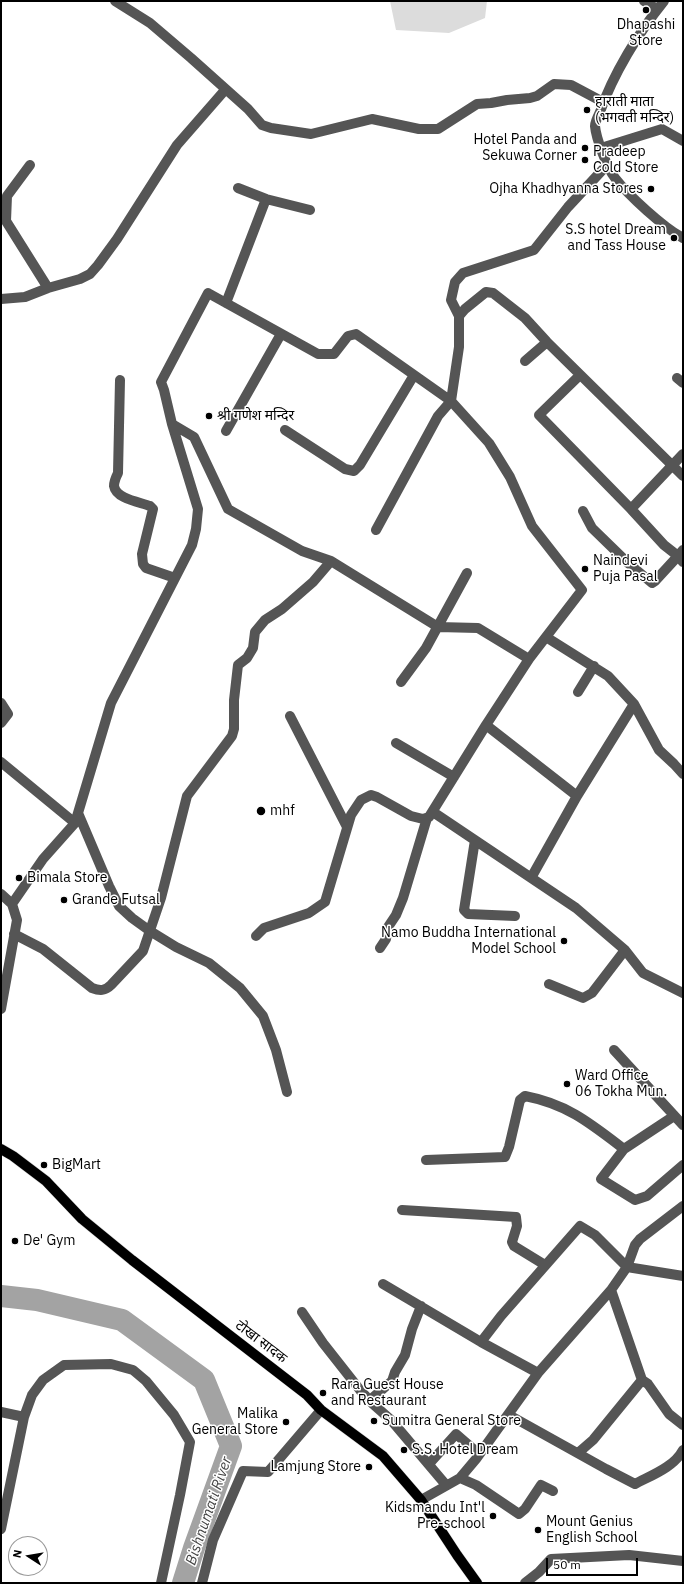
<!DOCTYPE html>
<meta charset="utf-8">
<style>
body{margin:0}
#map{position:relative;width:684px;height:1584px;overflow:hidden;background:#fff;font-family:"IBM Plex Sans",sans-serif}
canvas{display:block}
.frame{position:absolute;inset:0;border:2px solid #000;pointer-events:none}
.north{position:absolute;left:8px;top:1536px;width:40px;height:40px;box-sizing:border-box;background:#fff;border:1px solid #999;border-radius:50%;rotate:282deg;font-size:11px;font-weight:700;line-height:16px;text-align:center;color:#000}
.north::after{content:'';display:block;margin:auto;width:14px;height:18px;background:#000;clip-path:polygon(50% 0,100% 100%,50% 72%,0 100%)}
.scale{position:absolute;left:546px;top:1558px;width:92px;height:18px;box-sizing:border-box;border:2px solid #000;border-top:0;padding-left:5px;font-size:12px;line-height:14px;white-space:nowrap;color:#000;-webkit-text-stroke:3px #fff;paint-order:stroke}
</style>
<div id="map">
<canvas width="684" height="1584"></canvas>
<div class="frame"></div>
<div class="north">N</div>
<div class="scale">50 m</div>
</div>
<script>
const context = document.querySelector('canvas').getContext('2d');
context.lineJoin = 'round';
function fillPath(path, color) {
  context.fillStyle = color;
  context.fill(path, 'evenodd');
}
function strokePath(path, color, width, dash) {
  context.strokeStyle = color;
  context.lineWidth = width;
  context.lineCap = dash ? 'butt' : 'round';
  context.setLineDash(dash || []);
  context.stroke(path);
}
function drawText(font, color, halo, rows, align = 'center') {
  context.font = font + ' "IBM Plex Sans","Noto Sans Devanagari",sans-serif';
  context.lineWidth = 3;
  context.setLineDash([]);
  context.textBaseline = 'middle';
  context.strokeStyle = halo;
  context.fillStyle = color;
  for (const [text, x, y, turn = 0] of rows) {
    context.save();
    context.translate(x, y);
    context.rotate((+turn || 0) * Math.PI / 180);
    context.textAlign = isNaN(turn) ? turn : align;
    if (halo) context.strokeText(text, 0, 0);
    context.fillText(text, 0, 0);
    context.restore();
  }
}
fillPath(new Path2D(`
 M390,1h97l-2,17 -36,15 -53,-3z`), '#dcdcdc');
strokePath(new Path2D(`
 M1,1296l36,4 85,20 82,60 27,66 -37,102 -11,35`), '#a3a3a3', 22);
const major = new Path2D(`
 M1,1149l12,7 33,25 36,38 50,41 175,135 14,15 62,46 38,44 36,55 20,28`);
strokePath(major, '#dbdbdb', 11);
strokePath(new Path2D(`
 M115,1l35,22 41,35 57,51 14,16 9,3 40,6 61,-15 47,10h19l39,-25 14,-1 16,-3 23,-2 7,-2 17,-12 17,1 32,17
 M644,1l13,8
 M664,1c-25,31 -51,73 -64,111 -2,4 -5,10 -5,14 1,12 12,42 20,52 14,18 48,49 68,60
 M601,148l61,-19 21,12
 M30,165l-23,31 -1,25 42,67
 M238,188l28,11
 M1,299l24,-2 23,-9 32,-9 10,-5 8,-9 19,-26 60,-94 48,-55
 M226,303l40,-104 44,11
 M459,316l6,-7 21,-17 7,1 32,25 22,24 136,134
 M525,361l22,-19
 M580,375l-41,40 92,94 33,36 14,11 5,-6
 M677,378l6,5
 M120,380l-2,93c-2,4 -4,9 -4,13 2,13 26,16 36,20l3,3 -11,45 1,10 3,4 29,10
 M172,424l22,13 34,72 74,42 29,10 107,66 40,1 51,31
 M285,430l60,39 9,2 6,-6 54,-90
 M226,431l55,-97
 M631,509l52,-55
 M583,511l9,17 36,35 24,20 3,-2 23,-25 5,6
 M376,530l62,-114 13,-15 8,-54v-31l-8,-16 4,-18 8,-9 71,-23 34,-43 39,-42
 M546,637l62,39 26,28 25,46 15,14 9,10
 M401,682l25,-34 41,-75
 M578,692l16,-26
 M1,703l7,11 -7,9
 M290,716l57,111
 M486,725l91,71
 M396,743l58,34
 M1,762l74,61
 M433,812l143,96 49,42 18,23 40,20
 M78,813l31,73 10,20 13,12 18,13 26,16 33,16 31,25 23,28 13,34 11,42
 M475,840l-11,70 4,4 47,2
 M531,878l46,-82 57,-92
 M1,894l11,10
 M14,934l29,15 49,39c8,3 13,3 19,-3l32,-34 18,-53 26,-102 45,-60 2,-7v-29l4,-35 9,-7 6,-10 2,-16 10,-12 17,-11 31,-27 18,-21
 M380,948l6,-9 2,-12 8,-12 7,-17 24,-80
 M549,984l34,14 9,-5 33,-43
 M1,1009l16,-89 -5,-16 31,-45 32,-36 36,-120 81,-158 4,-16 2,-20 -26,-85 -8,-34 -3,-8 47,-89 110,61h16l14,-18 8,-2 95,67 38,42 21,34 22,49 50,64 -53,69 -43,66 -57,92 -6,2 -12,-3 -34,-19 -6,-2 -10,5 -10,15 -26,87 -16,11 -45,15 -8,8
 M614,1050l69,75
 M674,1116l-50,33 -23,30 34,21 12,-4 36,-31
 M426,1160l79,-3 4,-10 11,-47 5,-4c42,8 65,27 99,53
 M402,1210l114,7 1,9 -5,16 2,4 31,19
 M383,1284l98,58 57,31
 M611,1290l31,90 6,4 21,30 14,11
 M302,1312l21,31 37,47 13,14 18,16 55,65
 M481,1342l20,-26 79,-90 15,9 32,32 56,9
 M370,1400l22,-19 3,-9 10,-17 7,-26 9,-23
 M1,1412l23,5
 M509,1415l97,54 29,15c17,-9 39,-17 48,-34
 M578,1453l15,-13 49,-60
 M429,1464l27,-30 23,20
 M460,1478l16,7 43,29 6,-5 16,-24 12,6
 M421,1500l39,-22 16,-19 62,-86 73,-83 16,-23 8,-22 5,-6 43,-33
 M1,1529l23,-112 8,-22 11,-15 21,-15 47,-1 22,6 13,11 28,34 16,27 -10,53 -19,88
 M202,1583l11,-43 30,-69 25,1 53,-62
 M525,1583l14,-11 12,-13 78,-4 54,6`), '#555', 10);
strokePath(major, '#000', 10);
for (const [x, y, r, color] of [
 [646,10,4,"#000"],
 [587,110,4,"#000"],
 [585,148,4,"#000"],
 [585,160,4,"#000"],
 [651,189,4,"#000"],
 [674,238,4,"#000"],
 [209,416,4,"#000"],
 [585,569,4,"#000"],
 [261,811,5,"#000"],
 [19,878,4,"#000"],
 [64,900,4,"#000"],
 [564,941,4,"#000"],
 [567,1084,4,"#000"],
 [44,1165,4,"#000"],
 [15,1241,4,"#000"],
 [323,1393,4,"#000"],
 [374,1421,4,"#000"],
 [286,1422,4,"#000"],
 [404,1450,4,"#000"],
 [369,1467,4,"#000"],
 [493,1516,4,"#000"],
 [538,1530,4,"#000"]
]) {
  const dot = new Path2D();
  dot.arc(x, y, r, 0, 2 * Math.PI);
  context.fillStyle = color;
  context.fill(dot);
  strokePath(dot, '#fff', 1.5);
}
drawText('14px', '#000', '#fff', [
 ["Dhapashi",646,25,"center"],
 ["Store",646,41,"center"],
 ["हाराती माता",595,102],
 ["(भगवती मन्दिर)",595,118],
 ["Hotel Panda and",577,140,"right"],
 ["Sekuwa Corner",577,156,"right"],
 ["Pradeep",593,152],
 ["Cold Store",593,168],
 ["Ojha Khadhyanna Stores",643,189,"right"],
 ["S.S hotel Dream",666,230,"right"],
 ["and Tass House",666,246,"right"],
 ["श्री गणेश मन्दिर",217,416],
 ["Naindevi",593,561],
 ["Puja Pasal",593,577],
 ["mhf",270,811],
 ["Bimala Store",27,878],
 ["Grande Futsal",72,900],
 ["Namo Buddha International",556,933,"right"],
 ["Model School",556,949,"right"],
 ["Ward Office",575,1076],
 ["06 Tokha Mun.",575,1092],
 ["BigMart",52,1165],
 ["De' Gym",23,1241],
 ["Rara Guest House",331,1385],
 ["and Restaurant",331,1401],
 ["Malika",278,1414,"right"],
 ["General Store",278,1430,"right"],
 ["Sumitra General Store",382,1421],
 ["S.S. Hotel Dream",412,1450],
 ["Lamjung Store",361,1467,"right"],
 ["Kidsmandu Int'l",485,1508,"right"],
 ["Pre-school",485,1524,"right"],
 ["Mount Genius",546,1522],
 ["English School",546,1538]
], 'left');
drawText('14px', '#000', '#fff', [
 ["टोखा सादक",261,1342,37]
]);
drawText('italic 15px', '#444', '#fff', [
 ["Bishnumati River",209,1511,-71]
]);
</script>
